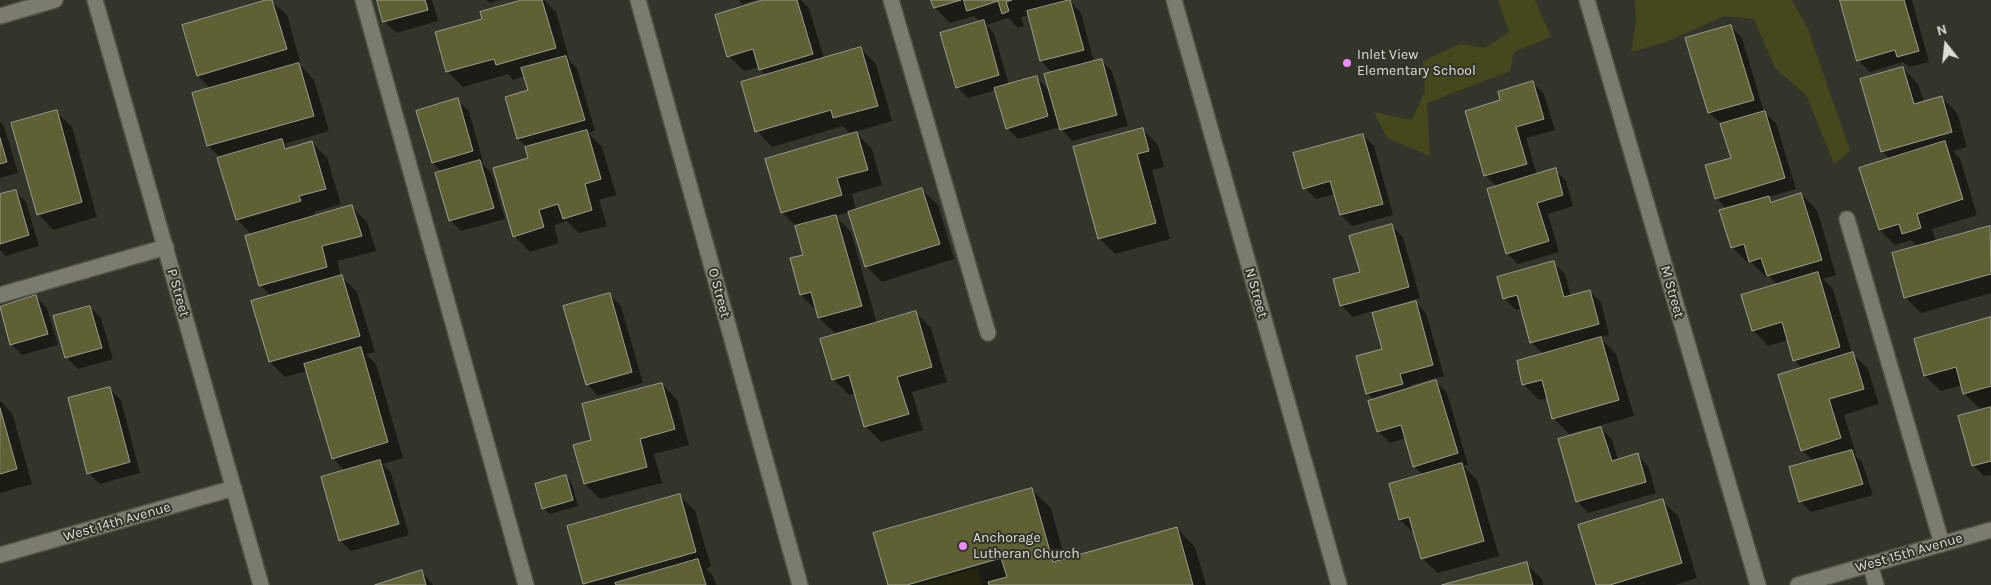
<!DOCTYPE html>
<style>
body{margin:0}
#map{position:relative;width:1991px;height:585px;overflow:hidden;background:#34352a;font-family:Karla,sans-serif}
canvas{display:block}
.north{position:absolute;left:1921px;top:20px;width:50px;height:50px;-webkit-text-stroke:4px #34352a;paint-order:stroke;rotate:344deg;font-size:14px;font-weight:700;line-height:20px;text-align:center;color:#deded7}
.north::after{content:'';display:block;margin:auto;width:18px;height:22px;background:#deded7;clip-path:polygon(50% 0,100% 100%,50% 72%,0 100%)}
</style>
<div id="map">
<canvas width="1991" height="585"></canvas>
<div class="north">N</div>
</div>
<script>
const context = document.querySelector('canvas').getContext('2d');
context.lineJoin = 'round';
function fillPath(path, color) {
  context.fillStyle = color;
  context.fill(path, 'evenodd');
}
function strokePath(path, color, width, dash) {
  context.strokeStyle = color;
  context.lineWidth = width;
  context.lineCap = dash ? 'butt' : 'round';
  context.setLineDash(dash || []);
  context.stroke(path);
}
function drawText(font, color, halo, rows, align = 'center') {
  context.font = font + ' Karla,sans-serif';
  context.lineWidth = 4;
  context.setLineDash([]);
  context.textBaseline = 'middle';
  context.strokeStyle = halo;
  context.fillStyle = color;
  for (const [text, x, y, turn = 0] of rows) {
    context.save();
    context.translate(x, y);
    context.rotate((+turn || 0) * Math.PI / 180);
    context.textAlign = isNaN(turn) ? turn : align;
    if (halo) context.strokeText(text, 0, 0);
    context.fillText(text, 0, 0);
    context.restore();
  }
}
fillPath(new Path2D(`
 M1498,0h37l16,37 -37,15 -4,19 -83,32 3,53 -43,-18 -13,-26 38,8 13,-29 -2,-30 37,-17 25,4 24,-16z
 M1635,0h157l16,29 42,122 -16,13 -28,-69 -31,-27 -21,-49 -30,-3 -58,26 -35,10 5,-30z
 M977,568l5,17h-64z`), '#46471d');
fillPath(new Path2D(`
 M270,0l17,15 14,50h-1l14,15 15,51 -45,13 5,5 23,-7 15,16 14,46 -27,8 2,5 36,-10 15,15 9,29 -39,10 4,15 16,16 18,60 -9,2 10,10 27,94 -21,6 9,9 18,62 -58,16 -11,-11 6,-68 -13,-14 -26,-87 -22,6 -15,-15 1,-66 -11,-11 -8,-50 -15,-16 -16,-61 -13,-12 -14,-52 17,-5 -13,-13z
 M378,0h54l6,21 -42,12 -11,-11z
 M486,0h14l-10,3z
 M527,0h17l12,12 14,50 7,6 18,63 -7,2 14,14 14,48 -17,5 8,26 -28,7 -12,-12 -13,4 5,18 -29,9 -16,-16 16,-77 -2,-11 -10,-9 -11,-41 22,-7 -4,-15 -12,4 -5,-6 -45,13 -16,-16 37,-51z
 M739,0h17l-14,4z
 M768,0h33l8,8 15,51 37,-10 15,15 16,57 -37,11 17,17 10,36 -30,9 4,16 66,-20 16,15 16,54 -72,23 -16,-16 -17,-54 -14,4 16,16 26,92 39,-11 15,15 16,54 -35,10 11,38 -42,12 -16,-16 -10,-33 -6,2 -16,-16 28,-51v-2l-26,7 -16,-15 -2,-7 -16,-16 -10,-36 14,-4 -8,-28 -15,-15 70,-77 -9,-9 -71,21 -15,-16 9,-55 -7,-9 -15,4 -15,-15z
 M932,0h137l12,13 13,49 7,-2 11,11 16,55 -56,15 -12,-14 -42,12 -11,-11 -11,-38 -28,8 -11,-11 24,-65 -7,-6 -24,7 -15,-15zM1029,15l12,46 12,12 -3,18 -14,-14 -27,8 -15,-52 -8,-8 22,-7 10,10 6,-2 -3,-9z
 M1842,0h70l17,62 -20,5 -6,-5 -33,10 -12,-12z
 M1731,27l11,11 22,74 12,11 20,66 -27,8 5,6 27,-9 16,16 19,65 -13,4 10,10 19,65 16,15 11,35 -35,11 12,39h-2l8,8 11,33 -62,17 -11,-11 14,-39 -12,-12 1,-81 -9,-9 -6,-20 -20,6 -15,-16 25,-45 -9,-9 -3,1 -15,-15 -3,1 -16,-16 -5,-38 -10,-10 -10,-33 25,-7 -11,-36 -12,-10z
 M1903,68l15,16 6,18 17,-5 16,16 10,34 -14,4 7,7 17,57 -45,14 4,13 55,-14v65l-70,20 -16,-16 13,-50 -7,-7 -16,5 -15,-15 10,-71 -8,-8z
 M1533,83l11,11 11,36 -29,8 11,37 18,-5 11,11 7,25 -25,8 11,38 -41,12 -11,-11 -10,-66 -12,-12 17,-74z
 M457,100l12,11 14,51 -2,1 10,9 14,47 -44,12 -11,-11 -8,-48 -9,-9z
 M56,112l16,15 25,90 -44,13 -15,-16z
 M0,122l4,4 14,47 -18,5z
 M1143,129l15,16 6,22 -12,3 18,69 -55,15 -16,-16z
 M1363,135l11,11 19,69 -41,11 -11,-11 -6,-21 -19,5 -11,-11z
 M15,191l11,11 13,44 -33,10 -6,-6v-54z
 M1391,226l12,11 17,61 -31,9 1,2 25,-7 11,11 18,63 -33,9 1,4 24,-7 11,11 21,72 -5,1 14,14 22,76 -61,17 -16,-15 -6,-23 -16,-15 -10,-35 34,-9 -10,-10 -8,-28 -16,5 -12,-12 -4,-31 -7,-7 16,-43 -10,-39 -20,6 -11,-11 -7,-26 26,-7z
 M1553,263l12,11 6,22 18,-5 12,11 8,33 -10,2 17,17 18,62 -65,18 -16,-16 -5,-20 -9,2 -16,-16 21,-29 -13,-13 -9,-34 -6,2 -11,-11 -6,-21z
 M609,294l12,12 22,77 -45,13 -11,-12z
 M36,297l11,11 11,37 -36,10 -11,-11z
 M90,307l11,11 12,41 -35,10 -11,-11 -12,-41z
 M1991,318v157l-7,1 -11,-11 9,-54 -18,-18 -2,-8 -21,6 -16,-15 -10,-36z
 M662,384l15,16 12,45 -35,9 8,29 -62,16 -15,-15 -10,-38 18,-5z
 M110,389l11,11 19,73 -40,11 -12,-11z
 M0,401l12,12 20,71 -32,9z
 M1601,428l11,11 6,21 19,-6 11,12 8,27 -68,20 -11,-12z
 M566,476l5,6 7,24 -29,8 -5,-6z
 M1032,490l19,18 14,52 112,-32 18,19 11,38h-317z
 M679,495l16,16 16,56 -5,1 7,8 3,9h-130l-2,-2z
 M1662,501l16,15 19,62 -22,7h-78z
 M1526,564l16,15 1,6h-96z
 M422,572l11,13h-54z`), '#0007');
const building = new Path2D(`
 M266,0h6l15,49 -90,27 -15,-51z
 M377,0h48l3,10 -45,12z
 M522,0h20l14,48 -60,17 -2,-6 -48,13 -11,-40 47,-13 -2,-7z
 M763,0h34l16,54 -54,16 -6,-21 -26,8 -12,-42z
 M931,0h30l-27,8z
 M964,0h48l-6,2 3,9 -7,3 -4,-13 -31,10z
 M1070,0l14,50 -44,11 -13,-50z
 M1840,0h64l15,51 -22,6 -2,-7 -38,11z
 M984,20l15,55 -43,13 -16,-55z
 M1731,25l23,75 -46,13 -23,-75z
 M861,47l17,59 -45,12 -2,-8 -76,22 -14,-50z
 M566,56l19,64 -68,19 -12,-42 23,-7 -7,-22z
 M1102,59l15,56 -57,15 -16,-56z
 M299,63l15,53 -107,30 -15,-53z
 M1903,67l11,37 28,-8 10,36 -71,20 -21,-73z
 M1037,76l11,40 -42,13 -12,-41z
 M1533,81l11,38 -28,8 11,37 -43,12 -19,-65 35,-11 -2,-8z
 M458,98l15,53 -41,12 -16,-52z
 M57,110l25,92 -45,13 -26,-92z
 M1765,111l20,67 -70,21 -10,-34 26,-7 -11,-34z
 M1143,128l6,23 -12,3 19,69 -58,16 -25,-92z
 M587,130l14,49 -16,5 7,26 -29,9 -5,-15 -19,6 5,17 -31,10 -20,-69 35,-10 -3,-11z
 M857,132l11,38 -31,8 5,17 -61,18 -16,-54z
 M1363,134l20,70 -43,11 -10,-34 -27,8 -10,-36z
 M0,138l7,24 -7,2z
 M282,139l3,10 27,-8 14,48 -27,7 2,5 -65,19 -19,-62z
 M1945,141l18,58 -46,15 4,14 -19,6 -3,-10 -20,6 -20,-62z
 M480,160l14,48 -45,13 -14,-48z
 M1556,168l7,27 -26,8 12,38 -43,13 -19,-65z
 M922,188l18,56 -75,23 -17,-55z
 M16,190l13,45 -29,9v-50z
 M1801,193l21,67 -55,16 -6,-18 -12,4 -5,-18 -13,4 -12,-38 50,-14 2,6z
 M352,205l10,31 -40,10 5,21 -68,19 -14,-50z
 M836,215l26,91 -44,12 -7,-26 -11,3 -10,-37 13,-3 -8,-29z
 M1392,224l17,63 -69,19 -7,-27 27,-7 -11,-36z
 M1990,226l1,48 -87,24 -12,-45z
 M1554,261l10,36 26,-7 9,34 -69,19 -13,-48 -14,4 -6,-22z
 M1818,272l22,75 -47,14 -11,-39 -30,9 -11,-36z
 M342,275l18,61 -91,26 -18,-61z
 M610,293l22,79 -46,13 -23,-79z
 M36,295l12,39 -38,11 -10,-38z
 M1416,301l17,64 -33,9 3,10 -37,10 -10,-38 26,-7 -10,-36z
 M90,306l12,42 -37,10 -12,-42z
 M916,311l16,56 -35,10 12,37 -45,13 -15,-52 -17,5 -12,-41z
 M1991,317v69l-28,8 -7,-27 -32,9 -10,-37z
 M1601,337l18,63 -67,19 -10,-39 -20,5 -5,-24z
 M361,347l27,95 -56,17 -28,-95z
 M1853,352l11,37 -35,10 12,39 -40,13 -23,-76z
 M1436,380l22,73 -45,14 -12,-42 -24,7 -9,-31z
 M662,383l13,46 -35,10 7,28 -63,17 -11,-39 18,-5 -9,-36z
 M110,387l20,75 -43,12 -19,-76z
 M1991,407v54l-19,5 -14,-50z
 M0,408l17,61 -17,5z
 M1601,427l11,34 26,-8 8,29 -70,20 -18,-63z
 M1852,450l11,34 -64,18 -10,-35z
 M380,460l19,64 -60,17 -18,-64z
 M1462,463l22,78 -63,18 -12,-42 -10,3 -10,-36z
 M566,475l7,25 -31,9 -7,-25z
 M1032,488l21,74 124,-35 16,58h-204l-1,-3 19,-5 -6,-19 -94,27h-19l-15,-52z
 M680,494l16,58 -113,32 -16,-58z
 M1663,499l19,64 -72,22h-14l-18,-60z
 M698,559l8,26h-90l-1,-2z
 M1527,562l6,23h-91z
 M422,570l4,15h-51z`);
fillPath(building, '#5f6034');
strokePath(building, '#9c9d90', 1);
const lane = new Path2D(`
 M363,0l163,585
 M891,0l97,333
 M1847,219l95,325
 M0,295l166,-48
 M1870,564l6,21`);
const street = new Path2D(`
 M95,0l166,585
 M638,0l162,585
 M1174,0l165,585
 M1587,0l171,585
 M0,16l55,-16
 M0,555l234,-67
 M1798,585l193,-55`);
strokePath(lane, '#525249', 18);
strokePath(street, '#525249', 18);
strokePath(lane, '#7b7c6f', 15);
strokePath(street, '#7b7c6f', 15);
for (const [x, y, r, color] of [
 [1347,63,5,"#e98dfe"],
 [963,546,5,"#e98dfe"]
]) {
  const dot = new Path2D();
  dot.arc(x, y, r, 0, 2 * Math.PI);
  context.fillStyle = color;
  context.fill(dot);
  strokePath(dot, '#34352a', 2);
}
drawText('14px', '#deded7', '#34352a', [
 ["Inlet View",1357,55],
 ["Elementary School",1357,71],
 ["Anchorage",973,538],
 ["Lutheran Church",973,554]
], 'left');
drawText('14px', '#deded7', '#34352a', [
 ["M Street",1672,292,74],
 ["P Street",178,293,74],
 ["O Street",719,293,75],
 ["N Street",1256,293,74],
 ["West 14th Avenue",117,522,-16],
 ["West 15th Avenue",1909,553,-16]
]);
</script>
